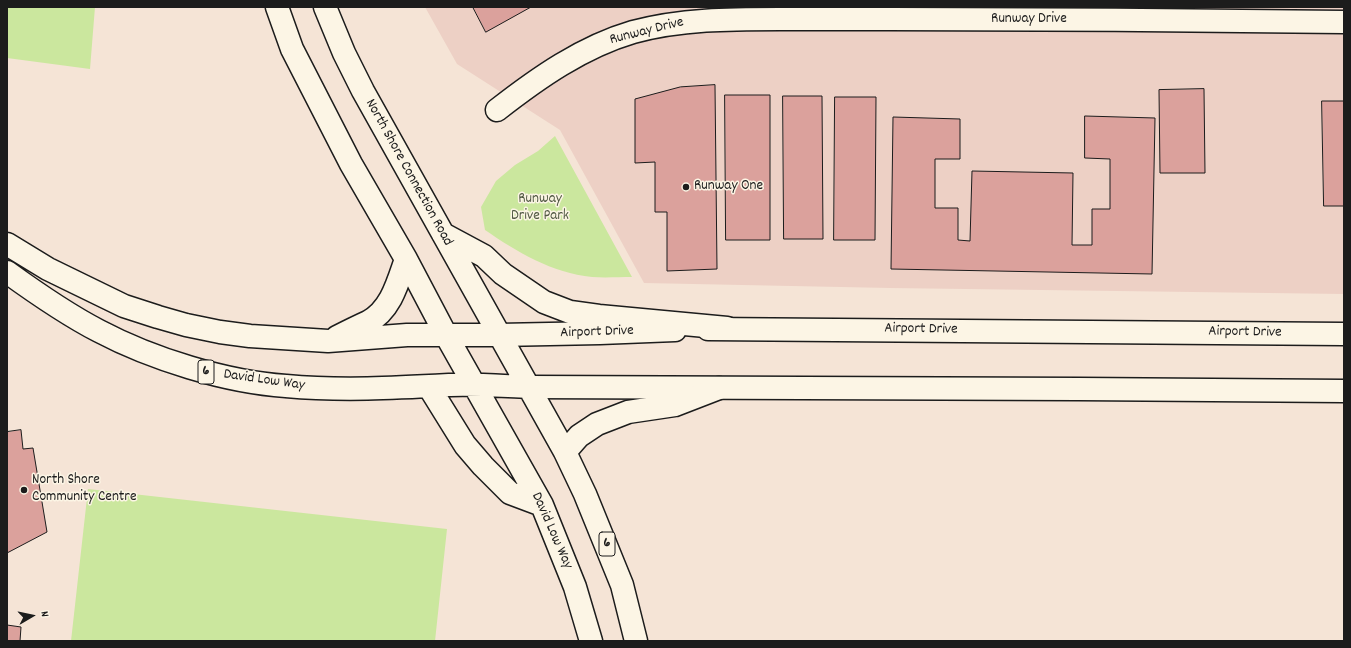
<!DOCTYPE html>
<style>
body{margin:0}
#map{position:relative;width:1351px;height:648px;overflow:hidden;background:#f5e4d6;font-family:Dekko,sans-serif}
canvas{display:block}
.frame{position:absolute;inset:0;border:8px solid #1c1c1c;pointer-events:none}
.north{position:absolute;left:12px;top:596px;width:40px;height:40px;-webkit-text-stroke:3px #fcf5e5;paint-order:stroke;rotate:81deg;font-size:11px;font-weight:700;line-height:16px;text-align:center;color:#1c1c1c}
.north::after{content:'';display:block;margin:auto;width:14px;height:18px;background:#1c1c1c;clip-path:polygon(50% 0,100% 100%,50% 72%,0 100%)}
</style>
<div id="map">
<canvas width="1351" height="648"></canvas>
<div class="frame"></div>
<div class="north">N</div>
</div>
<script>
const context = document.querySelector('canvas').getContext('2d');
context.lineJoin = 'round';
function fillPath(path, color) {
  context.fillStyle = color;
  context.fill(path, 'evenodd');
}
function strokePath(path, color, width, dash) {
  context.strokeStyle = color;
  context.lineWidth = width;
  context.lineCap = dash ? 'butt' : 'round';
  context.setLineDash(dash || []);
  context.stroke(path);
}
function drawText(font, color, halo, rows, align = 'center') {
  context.font = font + ' Dekko,sans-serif';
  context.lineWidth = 3;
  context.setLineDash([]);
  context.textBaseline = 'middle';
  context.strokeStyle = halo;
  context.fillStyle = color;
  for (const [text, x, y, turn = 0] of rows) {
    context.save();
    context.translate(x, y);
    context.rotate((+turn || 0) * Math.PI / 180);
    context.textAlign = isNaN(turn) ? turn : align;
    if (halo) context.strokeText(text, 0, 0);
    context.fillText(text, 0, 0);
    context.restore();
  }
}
fillPath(new Path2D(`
 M425,7h919v287l-454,-6 -246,-5 -84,-153 -103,-66z`), '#edd0c5');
fillPath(new Path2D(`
 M7,7h88l-5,62 -83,-11z
 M555,136l77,141c-13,0 -27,1 -40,0 -40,-4 -75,-25 -107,-47l-4,-23 15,-26 19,-16 23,-14z
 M88,489l359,40 -12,112h-364z`), '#cbe79e');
const building = new Path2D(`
 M473,7h58l-45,25z
 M715,85l2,184 -50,2v-59h-12v-50l-20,1v-64l45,-12z
 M1204,89l1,84h-45l-1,-83z
 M725,95h45v145h-44z
 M783,96h39l1,143h-39z
 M835,97h41l-1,143h-41z
 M1322,101h22v105h-20z
 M1085,116l70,2 -3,156 -261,-5 2,-152 67,2v40h-25v49h23v32l12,1 2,-70 101,2 -1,72h20v-36h18v-50l-25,-1z
 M21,430l2,19 10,-1 14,84 -40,21v-121z
 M7,625l14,2 -1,14h-13z`);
fillPath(building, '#dba19c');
strokePath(building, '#1c1c1c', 1);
const minor = new Path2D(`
 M497,110c41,-32 85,-63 136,-78 48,-13 97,-13 147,-13 37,0 73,0 109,0 152,0 303,1 455,3
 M708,329l636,5
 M499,335l101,-2 75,-3
 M528,387l551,2 265,2`);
const major = new Path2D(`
 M277,7l15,42 59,115 55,95 40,76 96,170 33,82 16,54
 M325,7l19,46 19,38 202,361 20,42 37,91 14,56
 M443,234l41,22 19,18 41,28 26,10 29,4 128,12
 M7,244l41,25 76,37 34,11 28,8 34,7 30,4 78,5 79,-6h92
 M7,272c29,21 59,42 92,59 53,28 127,51 187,55 55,5 109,2 164,-1 26,-1 52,1 78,2
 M337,337c10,-5 20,-10 31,-15 23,-12 30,-40 38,-63
 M429,387l36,58 18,21 27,27 32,12
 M565,452l14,-16 18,-12 31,-12 47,-7 44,-17`);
strokePath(minor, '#1c1c1c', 25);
strokePath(major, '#1c1c1c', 25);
strokePath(minor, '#fcf5e5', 22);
strokePath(major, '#fcf5e5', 22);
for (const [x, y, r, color] of [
 [686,187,4,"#1c1c1c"],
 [24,490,4,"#1c1c1c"]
]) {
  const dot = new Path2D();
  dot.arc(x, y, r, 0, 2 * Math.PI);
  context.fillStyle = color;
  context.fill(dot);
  strokePath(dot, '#fcf5e5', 1.5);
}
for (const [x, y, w] of [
 [206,372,16],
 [607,544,16]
]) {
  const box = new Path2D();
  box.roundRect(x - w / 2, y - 12, w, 24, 3);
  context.fillStyle = '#fcf5e5';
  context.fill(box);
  strokePath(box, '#1c1c1c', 1);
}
drawText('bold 14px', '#1c1c1c', null, [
 ["6",206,372],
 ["6",607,544]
]);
drawText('15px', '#1c1c1c', '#fcf5e5', [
 ["Runway Drive",1029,20],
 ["Runway Drive",647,32,-14],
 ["North Shore Connection Road",408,173,61],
 ["Airport Drive",921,330,1],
 ["Airport Drive",597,333,-2],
 ["Airport Drive",1245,333,1],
 ["David Low Way",264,381,8],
 ["David Low Way",551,531,66]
]);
drawText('15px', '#1c1c1c', '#fcf5e5', [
 ["Runway One",694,187],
 ["North Shore",32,481],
 ["Community Centre",32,498]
], 'left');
drawText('15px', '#515943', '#fcf5e5', [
 ["Runway",540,200],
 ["Drive Park",540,217]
]);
</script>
